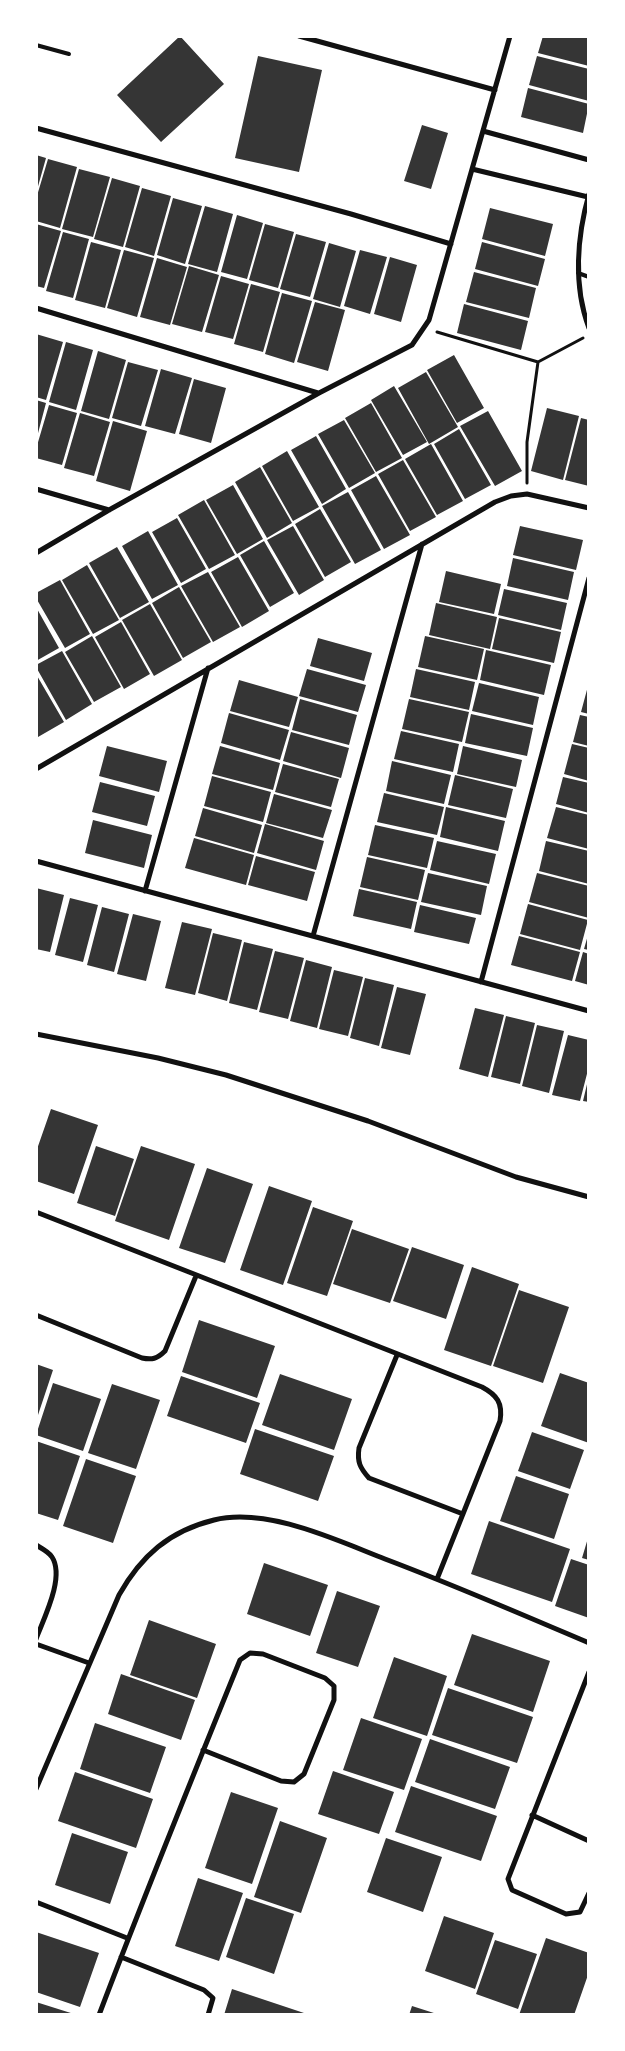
<!DOCTYPE html>
<style>
body{margin:0}
#map{position:relative;width:625px;height:2051px;overflow:hidden;background:#fff;font-family:"Titillium Web",sans-serif}
canvas{display:block}
.frame{position:absolute;inset:0;border:38px solid #fff;pointer-events:none}
</style>
<div id="map">
<canvas width="625" height="2051"></canvas>
<div class="frame"></div>
</div>
<script>
const context = document.querySelector('canvas').getContext('2d');
context.lineJoin = 'round';
function fillPath(path, color) {
  context.fillStyle = color;
  context.fill(path, 'evenodd');
}
function strokePath(path, color, width, dash) {
  context.strokeStyle = color;
  context.lineWidth = width;
  context.lineCap = dash ? 'butt' : 'round';
  context.setLineDash(dash || []);
  context.stroke(path);
}
fillPath(new Path2D(`
 M180,36l44,48 -63,58 -44,-47z
 M543,36h46v30l-51,-13z
 M258,56l64,14 -23,102 -64,-14z
 M537,56l52,13v32l-60,-16z
 M528,88l61,16 -6,29 -62,-16z
 M422,125l26,8 -17,56 -27,-8z
 M36,155l10,3 -9,32h-1z
 M48,159l29,8 -17,61 -24,-7v-22z
 M79,169l31,8 -17,60 -31,-8z
 M112,178l28,8 -17,61 -29,-8z
 M142,188l29,8 -17,60 -29,-9z
 M173,198l29,8 -17,58 -28,-9z
 M205,206l28,8 -16,58 -29,-8z
 M490,208l63,16 -8,32 -63,-17z
 M237,215l26,8 -16,56 -26,-7z
 M36,224l25,7 -17,57 -8,-2z
 M265,224l29,8 -16,56 -29,-8z
 M63,232l26,7 -16,59 -27,-7z
 M296,234l30,8 -16,55 -30,-8z
 M91,242l30,8 -16,58 -30,-8z
 M482,242l63,17 -7,27 -63,-17z
 M329,243l27,8 -16,56 -27,-8z
 M124,250l30,8 -17,59 -30,-9z
 M360,250l27,7 -17,57 -26,-8z
 M390,257l27,8 -16,57 -27,-8z
 M157,258l30,9 -17,58 -30,-8z
 M189,266l30,9 -17,57 -30,-8z
 M474,272l62,16 -7,30 -63,-16z
 M221,276l28,8 -16,55 -28,-7z
 M251,284l29,8 -17,60 -29,-8z
 M282,293l30,8 -18,62 -29,-9z
 M315,302l30,8 -17,61 -31,-9z
 M464,304l64,17 -7,29 -64,-17z
 M36,334l27,8 -17,58 -10,-3z
 M66,342l27,8 -17,60 -27,-8z
 M98,351l28,9 -17,59 -28,-8z
 M454,355l30,53 -27,15 -30,-53z
 M128,362l30,8 -17,56 -29,-8z
 M161,369l31,9 -17,56 -30,-8z
 M426,372l32,55 -29,17 -31,-56z
 M194,379l32,9 -15,55 -32,-9z
 M394,386l33,56 -24,13 -32,-55z
 M36,400l10,3 -9,34h-1z
 M371,403l31,55 -26,14 -31,-54z
 M49,405l28,8 -15,52 -26,-7v-9z
 M547,408l32,8 -16,64 -32,-9z
 M488,411l34,60 -27,15 -35,-60z
 M80,413l30,9 -16,54 -30,-8z
 M581,418l8,2v66l-24,-6z
 M344,420l31,53 -26,15 -31,-54z
 M113,421l34,10 -17,60 -34,-10z
 M459,429l32,56 -26,14 -31,-55z
 M316,436l30,53 -24,15 -31,-54z
 M431,444l32,57 -26,14 -32,-56z
 M287,451l32,56 -26,14 -31,-55z
 M403,460l33,57 -26,14 -32,-57z
 M260,467l32,56 -25,15 -32,-56z
 M376,476l34,59 -26,14 -33,-59z
 M233,485l30,54 -26,15 -31,-54z
 M348,492l33,58 -26,14 -33,-58z
 M204,500l31,55 -26,14 -31,-54z
 M320,509l31,53 -26,15 -30,-53z
 M177,518l29,51 -25,14 -29,-51z
 M293,526l31,54 -25,15 -32,-55z
 M520,526l63,14 -7,30 -63,-15z
 M148,531l30,54 -26,14 -30,-53z
 M264,541l30,52 -24,14 -30,-52z
 M117,547l32,55 -29,16 -31,-55z
 M238,557l31,54 -27,16 -31,-55z
 M513,558l61,14 -6,28 -61,-14z
 M87,565l32,55 -26,14 -31,-54z
 M446,571l55,13 -7,30 -55,-12z
 M208,572l32,55 -27,15 -32,-56z
 M60,580l30,54 -25,14 -29,-50v-5z
 M179,587l32,55 -28,16 -31,-55z
 M504,589l63,14 -6,27 -63,-15z
 M436,603l61,14 -7,32 -61,-14z
 M150,604l32,56 -28,16 -32,-56z
 M36,607l23,41 -23,13z
 M499,618l62,14 -7,31 -62,-14z
 M121,622l29,52 -26,15 -29,-52z
 M92,636l29,51 -27,15 -29,-50z
 M425,636l59,13 -7,31 -59,-13z
 M318,638l54,15 -8,28 -54,-15z
 M486,650l65,15 -7,30 -64,-15z
 M62,651l30,53 -26,16 -30,-53v-2z
 M307,669l59,16 -8,27 -59,-16z
 M416,669l59,13 -6,28 -59,-13z
 M36,674l28,48 -26,15 -2,-2z
 M239,680l59,17 -9,30 -59,-16z
 M479,683l60,14 -6,28 -61,-14z
 M588,686h1v28l-8,-2z
 M300,699l57,16 -8,30 -57,-15z
 M409,699l60,13 -7,30 -60,-13z
 M229,713l60,17 -9,30 -59,-17z
 M471,714l62,14 -6,28 -62,-13z
 M580,715l9,2v29l-16,-4z
 M401,731l58,13 -6,28 -59,-13z
 M291,732l58,16 -8,30 -58,-17z
 M572,744l17,4v33l-25,-7z
 M107,746l60,15 -8,31 -60,-16z
 M220,746l60,17 -7,27 -61,-16z
 M463,746l59,14 -6,27 -59,-13z
 M392,761l59,14 -7,29 -58,-13z
 M283,764l56,15 -8,28 -56,-15z
 M455,775l58,14 -7,29 -58,-13z
 M212,776l59,16 -8,30 -59,-16z
 M563,777l26,6v30l-33,-9z
 M100,782l55,14 -8,30 -55,-14z
 M384,793l60,14 -7,28 -60,-13z
 M274,794l58,16 -9,28 -57,-15z
 M446,807l59,14 -7,30 -58,-14z
 M556,807l33,8v34l-42,-11z
 M203,808l59,17 -8,28 -59,-17z
 M93,820l59,15 -8,33 -59,-15z
 M265,824l59,17 -8,29 -59,-17z
 M375,825l59,13 -7,30 -59,-13z
 M194,838l60,17 -8,30 -61,-17z
 M437,841l59,13 -7,30 -59,-14z
 M546,841l43,10v33l-50,-13z
 M256,856l59,16 -8,29 -59,-16z
 M367,857l58,13 -7,30 -58,-13z
 M428,873l59,13 -6,29 -60,-13z
 M537,873l52,13v32l-60,-16z
 M36,888l28,7 -14,57 -14,-3z
 M359,889l58,13 -6,27 -58,-13z
 M70,898l28,7 -15,57 -28,-7z
 M528,904l60,16 -8,30 -60,-16z
 M420,905l56,13 -7,26 -55,-12z
 M102,907l27,7 -15,58 -27,-7z
 M133,914l28,7 -15,60 -29,-7z
 M182,922l30,7 -17,66 -30,-7z
 M213,933l29,7 -15,61 -29,-8z
 M588,935h1v15l-5,-1z
 M519,936l61,16 -8,29 -61,-16z
 M244,942l29,7 -16,61 -28,-7z
 M275,951l29,7 -16,61 -29,-7z
 M583,952l6,2v31l-14,-4z
 M306,960l26,7 -15,61 -27,-7z
 M334,970l29,7 -15,59 -29,-7z
 M365,978l29,7 -15,61 -29,-8z
 M397,987l29,7 -16,61 -29,-7z
 M475,1008l29,7 -16,62 -29,-8z
 M506,1016l29,7 -15,61 -29,-7z
 M537,1025l27,6 -15,62 -27,-7z
 M568,1035l21,5v26l-9,35 -28,-6z
 M588,1080h1v22l-6,-1z
 M51,1109l47,16 -24,69 -38,-13v-29z
 M96,1146l38,13 -19,57 -38,-13z
 M141,1146l54,18 -26,76 -54,-19z
 M207,1168l46,16 -28,79 -46,-15z
 M269,1186l43,15 -29,84 -43,-15z
 M313,1207l40,14 -26,75 -40,-13z
 M352,1229l57,20 -19,54 -57,-19z
 M412,1247l52,18 -18,54 -53,-18z
 M472,1267l47,17 -28,82 -47,-16z
 M519,1290l50,17 -26,76 -50,-17z
 M199,1320l76,26 -18,52 -75,-26z
 M36,1364l17,6 -16,48h-1z
 M560,1373l29,10v60l-48,-17z
 M280,1374l72,25 -18,51 -72,-25z
 M181,1376l79,27 -14,40 -79,-27z
 M53,1383l48,16 -18,52 -47,-16z
 M112,1384l48,16 -24,69 -48,-16z
 M255,1429l79,27 -16,45 -78,-27z
 M532,1432l52,18 -14,39 -52,-18z
 M36,1441l44,15 -22,64 -22,-7z
 M86,1459l50,17 -23,67 -50,-17z
 M516,1476l53,18 -15,45 -54,-18z
 M489,1521l81,28 -18,53 -81,-28z
 M588,1538h1v22l-7,-2z
 M571,1559l18,6v53l-34,-12z
 M264,1563l64,22 -18,51 -63,-22z
 M337,1591l43,15 -22,61 -42,-14z
 M149,1620l67,24 -19,54 -67,-23z
 M472,1634l78,27 -17,51 -79,-27z
 M394,1657l53,19 -20,60 -54,-18z
 M121,1674l74,26 -14,40 -73,-26z
 M448,1688l85,29 -16,46 -85,-28z
 M361,1718l61,21 -18,51 -61,-20z
 M95,1723l71,24 -16,46 -70,-24z
 M430,1739l80,28 -15,42 -80,-27z
 M333,1771l61,21 -15,42 -61,-20z
 M75,1772l78,27 -17,49 -78,-27z
 M411,1786l86,30 -16,45 -86,-29z
 M231,1792l47,16 -26,76 -47,-16z
 M280,1821l47,17 -26,75 -47,-16z
 M72,1833l56,19 -18,52 -55,-19z
 M386,1838l56,19 -19,55 -56,-20z
 M198,1878l45,15 -24,68 -44,-15z
 M246,1898l48,16 -20,60 -48,-17z
 M444,1916l50,17 -19,56 -50,-18z
 M36,1932l63,21 -19,54 -44,-15z
 M546,1938l43,15v19l-15,43h-55z
 M495,1940l42,14 -19,55 -42,-15z
 M232,1989l75,25v1h-83z
 M36,2002l38,12v1h-38z
 M412,2006l25,8v1h-28z`), '#353535');
strokePath(new Path2D(`
 M437,332l101,30 45,-24
 M527,483v-41l11,-80`), '#111', 3);
strokePath(new Path2D(`
 M36,45l33,9
 M578,273l11,4`), '#111', 4);
strokePath(new Path2D(`
 M299,36l196,54
 M36,128l315,86 100,30
 M483,131l106,29
 M472,169l116,28
 M589,194c-12,42 -16,92 0,134
 M36,308l282,85
 M36,489l73,21
 M36,553l73,-43 210,-117 93,-48 17,-25 81,-284
 M36,769l459,-267 16,-6 16,-2 62,14
 M36,861l553,150
 M145,891l63,-223
 M313,936l109,-392
 M481,982l108,-404
 M36,1034l122,24 68,17 142,46 148,56 73,20
 M36,1212l446,175c15,8 21,16 18,34l-63,158
 M36,1315l106,43c10,2 15,1 23,-7l31,-75
 M397,1355l-38,93c-2,14 1,20 10,30l94,36
 M36,1545c5,3 13,7 16,12 13,20 -8,61 -16,82
 M36,1644l53,19
 M589,1672l-81,207 4,11 54,24 14,-2 9,-19
 M36,1789l83,-194c22,-39 50,-64 95,-75 53,-13 122,20 171,39 69,26 136,55 204,84
 M532,1815l57,26
 M36,1902l91,36
 M121,1957l83,33 9,8 -5,17
 M99,2015c45,-119 93,-237 141,-355l10,-7 13,1 62,24 9,8v14l-30,74 -10,8 -13,-1 -78,-31`), '#111', 5);
</script>
